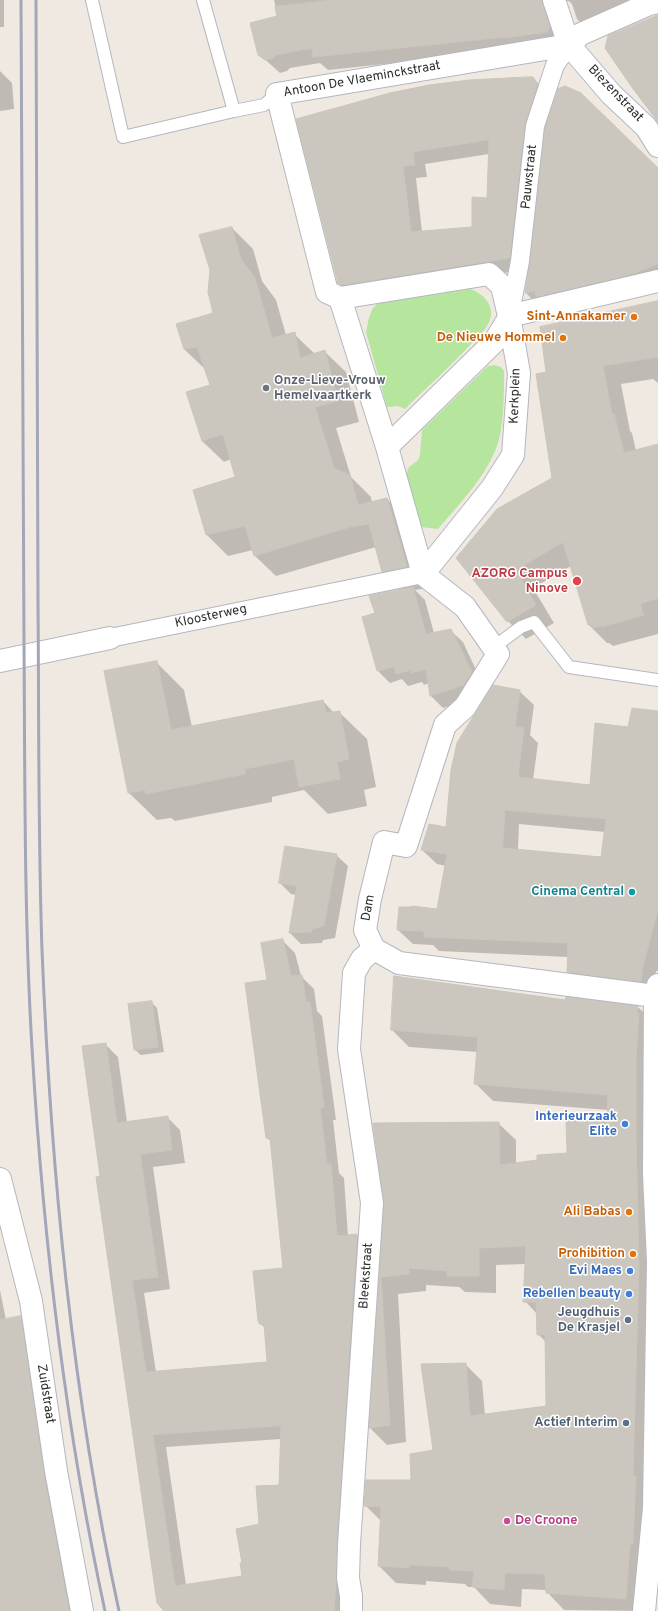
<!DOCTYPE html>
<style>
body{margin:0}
canvas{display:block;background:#efe9e1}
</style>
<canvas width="658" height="1611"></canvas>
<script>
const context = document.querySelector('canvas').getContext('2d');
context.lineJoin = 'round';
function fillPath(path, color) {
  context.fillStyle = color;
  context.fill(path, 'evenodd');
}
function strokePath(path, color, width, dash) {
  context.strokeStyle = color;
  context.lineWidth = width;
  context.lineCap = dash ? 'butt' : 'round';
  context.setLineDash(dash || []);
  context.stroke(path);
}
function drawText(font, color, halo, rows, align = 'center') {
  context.font = font + ' Overpass,sans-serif';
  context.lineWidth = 3;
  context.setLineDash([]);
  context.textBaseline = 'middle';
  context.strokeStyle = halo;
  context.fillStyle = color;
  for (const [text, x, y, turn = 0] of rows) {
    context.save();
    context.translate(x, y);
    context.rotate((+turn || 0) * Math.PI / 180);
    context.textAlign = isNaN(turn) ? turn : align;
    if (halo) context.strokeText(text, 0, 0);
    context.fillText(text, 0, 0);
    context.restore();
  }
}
fillPath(new Path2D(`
 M470,289c16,5 28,21 17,37 -4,7 -11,13 -16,18 -21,23 -44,43 -66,65l-7,-3 -11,1 -21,-75 3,-15 4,-9 5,-5z
 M494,365l7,2 3,4c0,21 0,44 -4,64 -7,35 -40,68 -62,94l-17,-2 -15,-52 3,-8 9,-7 2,-5 2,-25 66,-64z`), '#b6e59e');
fillPath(new Path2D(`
 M0,0h4v27h-4z
 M274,0h384l-67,33 -14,-14 -5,-15 -3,-3h-5l-1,40 -45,9 -190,20 -8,-7 -30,5 -3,3 -7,2 -21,-19 19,-37z
 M0,71l12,12 2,26 -14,2z
 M532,78l13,12 -8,48 -15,132 -167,27 -4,-1 -12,-13 -42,-163zM489,154l-1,45 -15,29 -51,4 -6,-54 11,-1 -2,-13z
 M658,169v111l-121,24 -11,-11z
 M232,228l21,21 9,32 14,19 10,35 8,-1 21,20 9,-3 22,21 13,50 -23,6 15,49 20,20 1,6 15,-4 21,21 20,68 -13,2 10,10 9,33 16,-3 13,12 20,43 -7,12 -33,11 -12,-12 -2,-13 -5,2 -2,-3 -14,4 -6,-7 -12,4 -12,-12 -1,-57 24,-24 -19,-19 -6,-24 -100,29 -22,-21 -1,-5 -25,6 -21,-21 30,-58 -6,-18 -7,3 -22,-21 10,-56 -6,-15 -22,-21 31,-35z
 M658,302v81l-5,-4 -32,5 9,47 2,2 4,18 22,-6v189l-45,12 -4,-3h-2l-18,-18 -18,-59 -38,22 21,35 -28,16 -18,-18 -51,-63 96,-80 -6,-105z
 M156,662l28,28 8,37 131,-26 11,12 5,-1 28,27 9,48 -12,3 3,16 -39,8 -24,-24 -32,7v5l-97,19 -4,-3 -14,2 -28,-27z
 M519,691l15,14 -4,30 8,8 -5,37 58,6 38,-58 29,-16v259h-2l-1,24 -73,-9 -14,-14v-15l-129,-6 -6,-6 -20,-1 -15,-14 40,-20 8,-44 -9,-2 -15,-14 25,-22zM519,824l86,8 -3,26 -84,-8z
 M336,855l12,11 -13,72 -12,2 -1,3 -21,1 -11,-11 6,-38 -5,-1 -11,-11z
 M282,940l13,13 6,23 13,13 3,22 5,5 14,104h-3l6,53 5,5 4,58 9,-1 13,13 -22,363h-183l-64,-434 4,-133 13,13 9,65 40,-5 13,13 5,33 -32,4 17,122 -26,4 12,79 112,-10 -2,-33 -6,-6 24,-54 -13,-128 -4,-3 1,-157zM281,1439l-1,47 -37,78v13l-57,8 -20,-138z
 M567,998l72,10 18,17 -13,586 -80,-1 -17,-18v-2l-25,-1 -1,18 -31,-3 -16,-17h-6l-3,-3 -39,-3v4l-30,-2 -17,-17 3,-44 -17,-17 47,-24 22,-30 31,-87 17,17 3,34 62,-8 -1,-65 -8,-8v-19l-13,-14 1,-37 -30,1v28l-31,-1 -6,-5 -33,-2v6l-28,3 8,148 -19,3 -17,-17 15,-224 113,-81 18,17v24l52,-10 40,-33v-11l-115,-9 -18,-18 3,-31 -69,-5 -17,-17 174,-29z
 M151,1002l6,6 7,44 -23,3 -6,-5z
 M0,1290l6,30 14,-3 12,12 46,282h-78z`), '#0003');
const building = new Path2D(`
 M331,0h211l8,27 -3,5 -42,6v-1l-192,20 -1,-9 -36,7 -3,3 -8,2 -7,-5 -8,-32 27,-7 -2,-9z
 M658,15v107l-27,-36 -26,-38 3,-12z
 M533,77l5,7 -13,41 -15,133 -168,27 -4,-2 -42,-164 94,-26 39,-8 40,-5zM489,140l-2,58 -15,-1v30l-61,5 -8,-66 12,-1 -2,-13z
 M565,86l16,7 77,75v96l-25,10 -97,23 -1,-6 -10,2 5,-31 15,-134 13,-39z
 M232,227l9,32 14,19 17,60 23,-6 5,26 25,-8 13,51 -23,6 19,61 16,7 8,30 29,-7 20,69 -25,5 -13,-48 -19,3 -96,29 -9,-30 -39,9 -13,-45 42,-13 -12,-43 -21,7 -16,-49 24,-7 -13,-38 -13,2 -8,-25 37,-11 -5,-21 2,-22 -11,-35z
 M658,301v56l-55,9 9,49 2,-1 10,39 34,-9v154l-18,6 4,11 -42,12 -1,-1 -8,2 -2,-4 -3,1 -25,-83 -47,28 20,35 -29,17 -51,-64 41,-49 55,-31 -16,-104 10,-2 -6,-45z
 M413,587l13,47 25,-5 21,43 -8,13 -34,11 -4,-27 -15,4v-3l-15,4 -2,-7 -17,4 -15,-54 13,-4 -6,-17z
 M157,661l14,69 152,-30 3,13 14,-2 9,48 -12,3 3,17 -41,8 -5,-28 -49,10v5l-99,20 -1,-4 -17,3 -24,-122z
 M493,685l27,5 -5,37 9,1 -6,49 72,8 5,-62 33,4 4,-19 26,3v198l-15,57 -2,16 -74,-10 1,-29 -144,-6v-6l-27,-1 2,-23h13v-1l25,3 10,-55 -26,-4 8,-26 17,3 5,-57 6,-27zM505,810l101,9 -5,38 -98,-9z
 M285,846l52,8 -13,72 -12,3 -1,3 -22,1 8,-47 -18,-3z
 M283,939l8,37 11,-1 4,27h4l14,105 -4,1 7,56h4l6,72 20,-2 -20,309 -1,40 -2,28h-170l-7,-8 -61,-426 4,-1 -18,-130 24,-3 11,80 51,-7 4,34 -32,4 18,123 -26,3 14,92 121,-10 -3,-38h-5v-3h-1l-5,-50 30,-3 -13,-130h-4l-21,-155 22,-3 -6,-37zM281,1426l-2,59 -23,1 3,38 -23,5 6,34h-2l2,13 -67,10 -22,-151z
 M394,976l171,24 1,-3 72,9 -1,7h2l-3,46v76l3,130 -6,211 3,1 -3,67h-3l-4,55 -80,-6 -1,-19 -40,-1 -1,17 -32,-3 2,-16 -24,-1v-3l-41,-2v3l-31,-2 3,-59 -17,-1 2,-26h45l-1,-26 23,-4 -12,-86 45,-1 4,53 76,-10 -1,-72 -8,1 -1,-33h-13l3,-56 -47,2v28h-32v-5l-38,-3v6l-28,3 9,148 -21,3 15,-224 -11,-81 126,-1 1,43 37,-5v-5l30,-2 -1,-32 41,-1 1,-25 -134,-11 4,-47 -87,-7z
 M152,1001l6,46 -24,3 -6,-46z
 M21,1316l23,157 25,138h-69v-291z`);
fillPath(building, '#cbc7bf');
strokePath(building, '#cbc5ba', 1);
const service = new Path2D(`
 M92,0l31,137 111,-26 30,-6 13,-11
 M203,0l31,111
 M494,647l27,-20 13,-5 35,45 89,13`);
const pedestrian = new Path2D(`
 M510,313l10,-52 15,-135 20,-61 14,-20
 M110,638l313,-64`);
const minor = new Path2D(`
 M554,0l15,45 42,49 35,33 12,19
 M569,45l12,-11 68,-30 9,-2
 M340,298l47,149 36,127 42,33 33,47 -33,53 -20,18 -39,121 -22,-4 -14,57 -5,31 9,19 25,14 256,33
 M340,298l-13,-6 -50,-198 292,-49
 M340,298l149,-24 13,12 7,30 10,57 -6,82 -21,33 -69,86
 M509,316l149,-35
 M387,447l108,-106 14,-23
 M0,661l110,-23
 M0,1179l31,122 25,170 26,140
 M351,1611v-15l-3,-18 1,-34 23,-341 -23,-154 5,-76 8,-14 12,-10
 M644,1611l10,-103 4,-247 -4,-87 1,-178 3,-11`);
strokePath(service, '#b4b7c1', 14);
strokePath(pedestrian, '#b4b7c1', 20);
strokePath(minor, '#b4b7c1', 24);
strokePath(service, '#fff', 12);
strokePath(pedestrian, '#fff', 18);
strokePath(minor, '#fff', 22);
strokePath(new Path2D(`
 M21,0c1,214 2,428 3,642 1,135 0,271 8,406 11,189 33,378 73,563
 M36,0c0,200 2,401 2,601 1,116 0,233 4,349 9,222 30,444 77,661`), '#a3a6b8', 3);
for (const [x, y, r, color] of [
 [634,317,4,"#e8710a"],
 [563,338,4,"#e8710a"],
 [266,388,4,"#6b7280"],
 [577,581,5,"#e0444e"],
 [632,892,4,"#0f9aa8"],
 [625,1124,4,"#3f7fe0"],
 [629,1212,4,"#e8710a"],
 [633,1254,4,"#e8710a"],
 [630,1271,4,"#3f7fe0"],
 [629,1294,4,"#3f7fe0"],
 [628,1320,4,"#5c6f8a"],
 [626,1423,4,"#5c6f8a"],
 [507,1521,4,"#d1479c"]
]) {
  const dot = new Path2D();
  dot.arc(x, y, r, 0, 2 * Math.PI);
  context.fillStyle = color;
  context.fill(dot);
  strokePath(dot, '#fff', 1.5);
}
drawText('13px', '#2e2e2e', '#fff', [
 ["Antoon De Vlaeminckstraat",362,80,-10],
 ["Biezenstraat",615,94,46],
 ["Pauwstraat",530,177,-84],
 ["Kerkplein",516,396,-88],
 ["Kloosterweg",211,617,-12],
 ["Dam",369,908,-80],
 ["Bleekstraat",367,1276,-86],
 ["Zuidstraat",45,1394,81]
]);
drawText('bold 13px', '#c56008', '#fff', [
 ["Sint-Annakamer",626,317],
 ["De Nieuwe Hommel",555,338],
 ["Ali Babas",621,1212],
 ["Prohibition",625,1254]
], 'right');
drawText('bold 13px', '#5b616d', '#fff', [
 ["Onze-Lieve-Vrouw",274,381],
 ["Hemelvaartkerk",274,396]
], 'left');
drawText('bold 13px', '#be3a42', '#fff', [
 ["AZORG Campus",568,574],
 ["Ninove",568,589]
], 'right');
drawText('bold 13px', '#0d838f', '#fff', [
 ["Cinema Central",624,892]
], 'right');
drawText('bold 13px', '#366cbe', '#fff', [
 ["Interieurzaak",617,1117],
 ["Elite",617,1132],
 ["Evi Maes",622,1271],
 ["Rebellen beauty",621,1294]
], 'right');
drawText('bold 13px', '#4e5e75', '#fff', [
 ["Jeugdhuis",620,1313],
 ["De Krasjel",620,1328],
 ["Actief Interim",618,1423]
], 'right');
drawText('bold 13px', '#b23c85', '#fff', [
 ["De Croone",515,1521]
], 'left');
</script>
